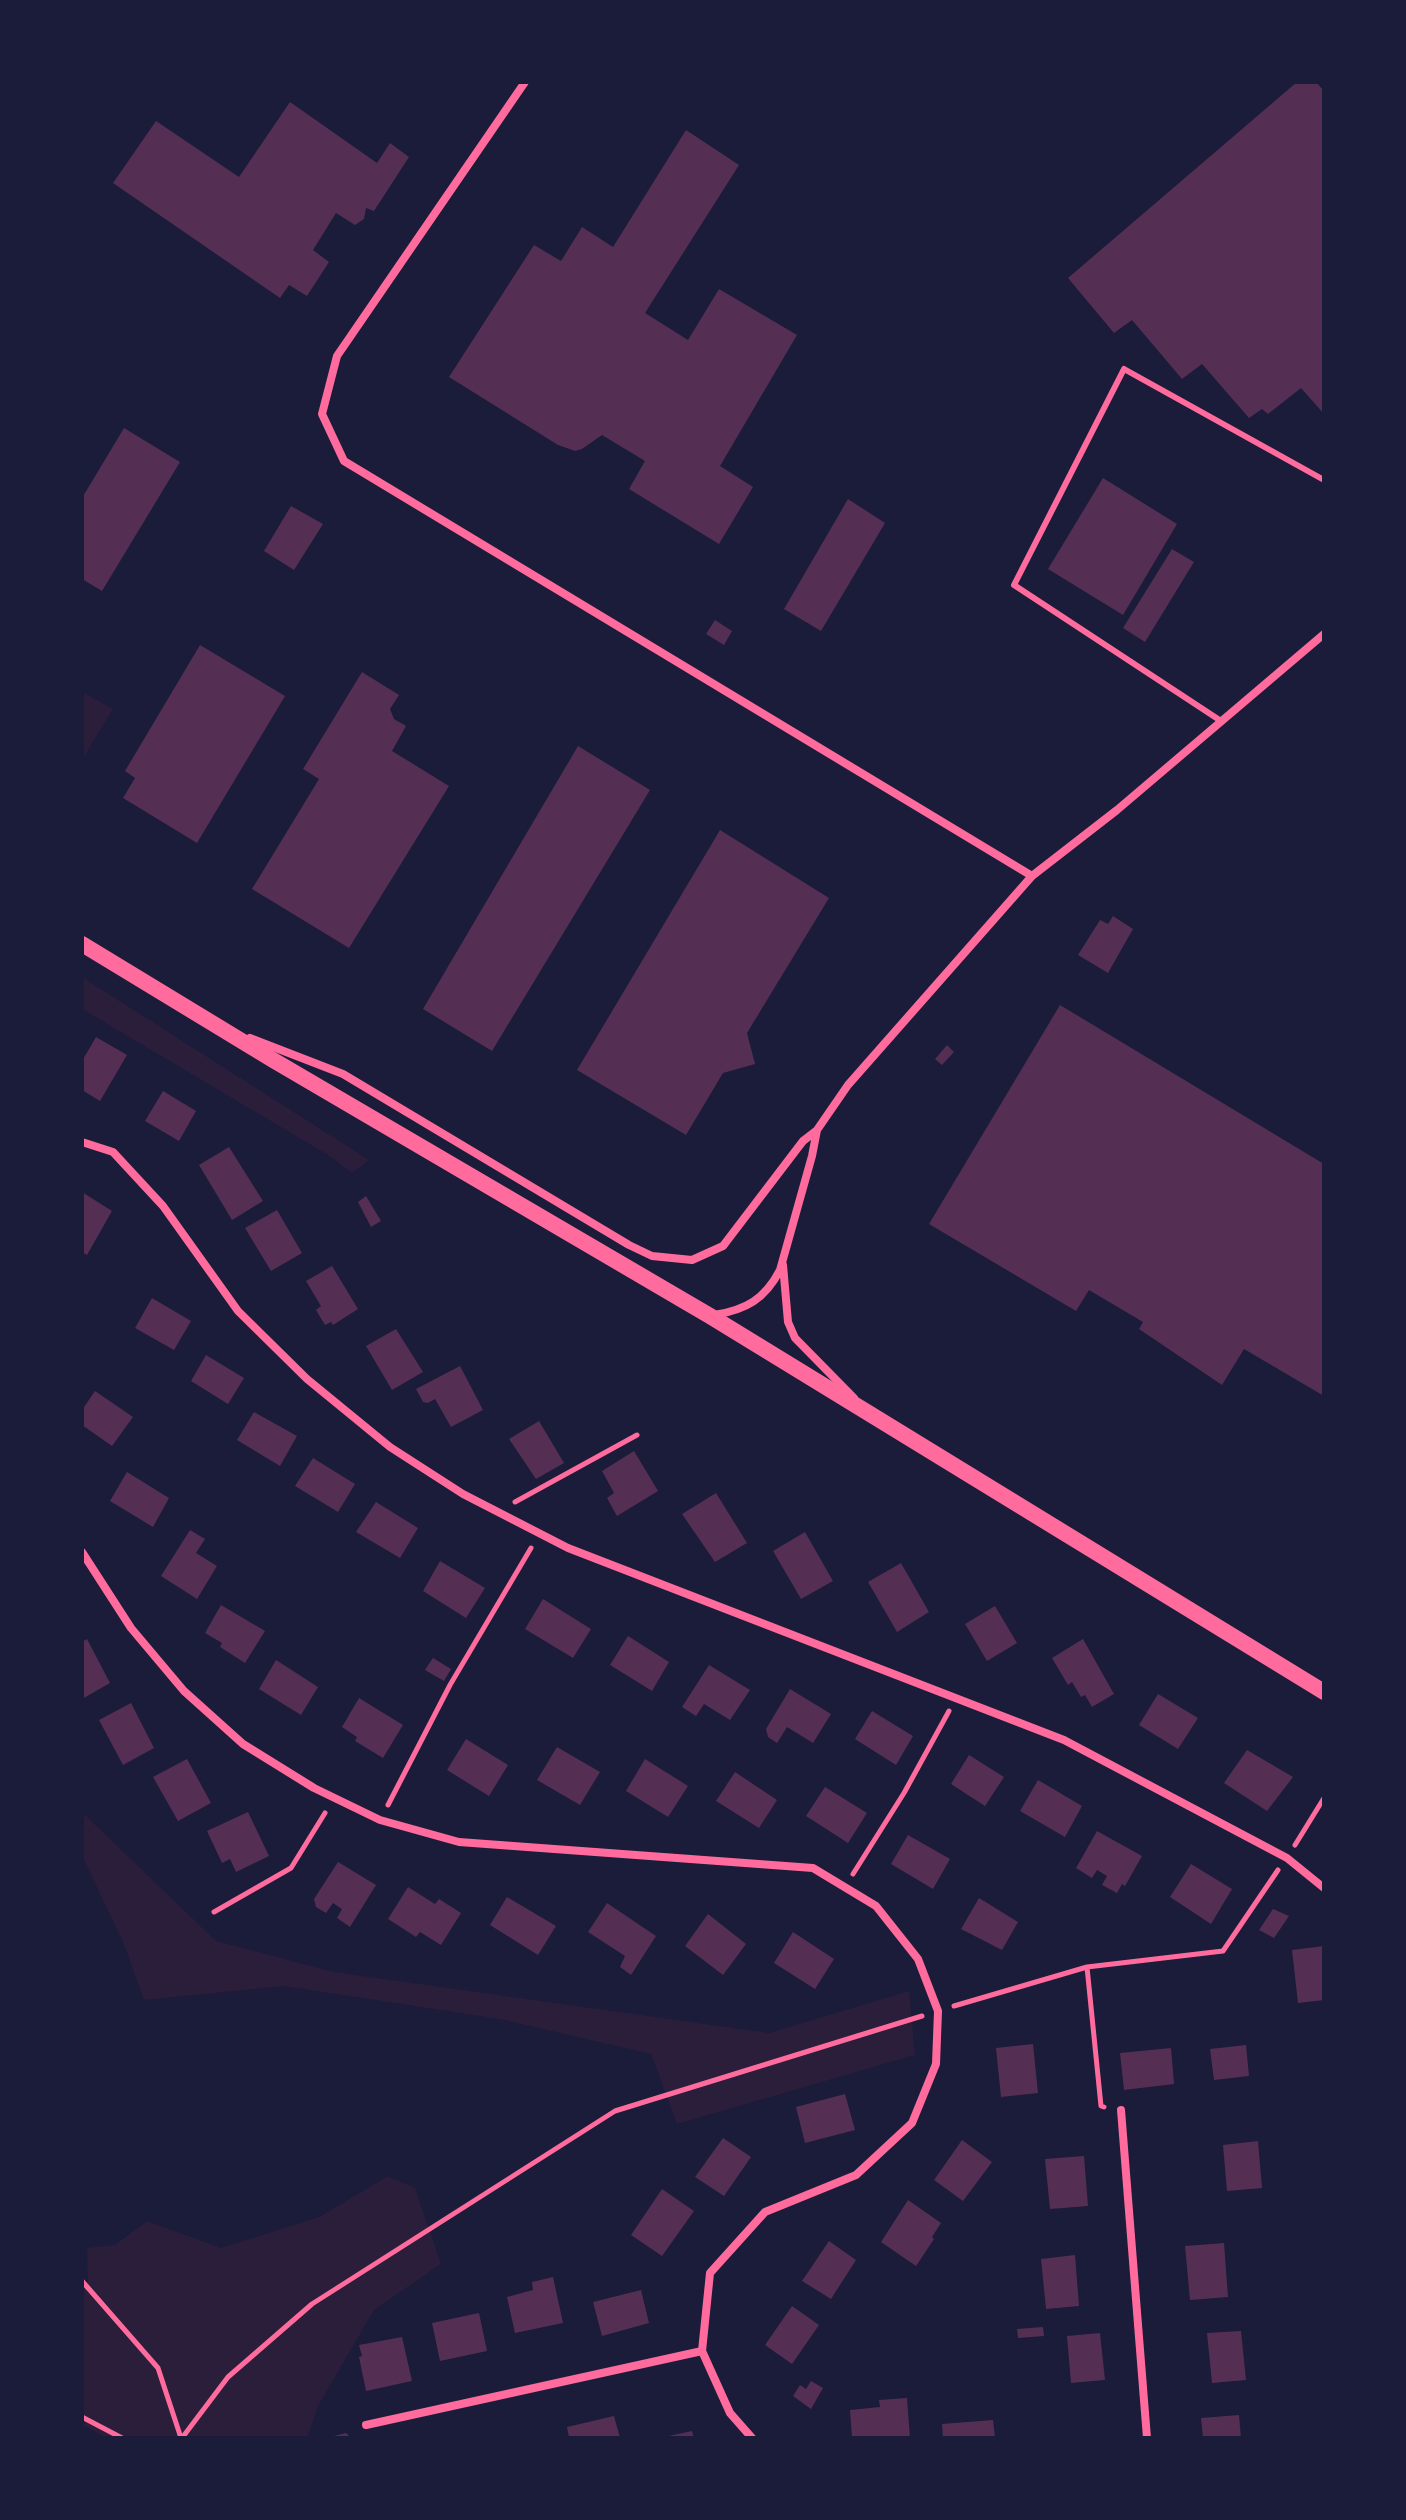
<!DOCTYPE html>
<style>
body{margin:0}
#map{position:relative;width:1406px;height:2520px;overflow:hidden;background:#1b1b3a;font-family:Rubik,sans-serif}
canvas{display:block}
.frame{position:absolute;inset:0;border:84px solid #1b1b3a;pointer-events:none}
</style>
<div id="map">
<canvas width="1406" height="2520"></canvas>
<div class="frame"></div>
</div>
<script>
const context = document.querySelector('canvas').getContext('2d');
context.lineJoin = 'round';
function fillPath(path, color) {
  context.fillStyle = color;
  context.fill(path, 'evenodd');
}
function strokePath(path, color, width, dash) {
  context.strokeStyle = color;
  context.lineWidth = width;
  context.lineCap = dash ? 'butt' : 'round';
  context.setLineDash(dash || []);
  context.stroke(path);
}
fillPath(new Path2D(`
 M84,693l29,16 -31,51v-66z
 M82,977l287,183 -17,13 -24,-18 -246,-146z
 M82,1812l134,129 118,31 435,61 140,-42 6,64 -238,69 -26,-70 -151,-35 -216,-33 -140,14 -21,-58 -41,-86z
 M388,2176l27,12 26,76 -67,46 -56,96 -11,32h-201l-24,-14v-143l6,4 -1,-37 28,-3 32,-24 74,27 98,-31z`), '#2a1e3b');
fillPath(new Path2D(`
 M1297,82h19l8,9v323l-23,-26 -33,26 -6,-5 -13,9 -47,-54 -20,15 -50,-59 -18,13 -46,-55z
 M290,102l87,61 13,-20 19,14 -35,54 -8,-3 -2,11 -9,6 -19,-12 -23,37 16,12 -22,34 -18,-11 -9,13 -167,-115 43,-62 83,56z
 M686,130l53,35 -94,148 43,27 31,-51 78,46 -77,131 33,21 -34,57 -90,-55 16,-28 -43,-26 -20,14 -7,2 -17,-6 -109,-68 85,-132 27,16 21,-34 31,20z
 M124,428l56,34 -78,129 -20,-12v-81z
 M1103,478l74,46 -54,91 -75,-46z
 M848,499l37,24 -64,108 -37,-22z
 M291,506l32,18 -29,46 -30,-19z
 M1172,549l22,13 -49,80 -22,-14z
 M715,620l17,11 -8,14 -18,-11z
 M200,645l85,51 -88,147 -74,-45 12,-20 -10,-7z
 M362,672l37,23 -9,14 4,10 12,7 -14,25 57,35 -100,162 -97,-59 67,-110 -16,-10z
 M578,746l72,44 -158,261 -69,-42z
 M720,830l109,68 -82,135 8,31 -32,9 -37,62 -109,-65z
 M1113,916l20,13 -25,44 -30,-18 22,-35 8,4z
 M1060,1005l264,159v232l-80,-47 -22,36 -83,-56 4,-7 -54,-32 -13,21 -147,-87z
 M96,1037l31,18 -27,46 -18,-11v-29z
 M947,1045l7,7 -12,13 -7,-6z
 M163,1091l33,20 -17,30 -34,-20z
 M229,1147l34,54 -31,19 -33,-55z
 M82,1192l30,19 -25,44 -5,-3z
 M366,1196l15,25 -10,6 -13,-25z
 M277,1210l25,43 -31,18 -26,-43z
 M332,1266l26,43 -25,16 -2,-3 -6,3 -9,-15 5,-4 -15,-25z
 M152,1298l39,23 -17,29 -39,-22z
 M396,1329l27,43 -31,18 -26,-44z
 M206,1355l38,23 -16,26 -37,-23z
 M460,1366l23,44 -32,17 -16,-28 -7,4 -5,-1 -7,-13z
 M95,1391l38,26 -21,29 -30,-21v-15z
 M254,1412l43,24 -17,30 -43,-26z
 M539,1421l25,42 -28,16 -27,-40z
 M634,1451l24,40 -41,25 -10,-18 7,-5 -12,-22z
 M313,1458l42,26 -17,28 -43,-26z
 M127,1472l42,26 -16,29 -43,-26z
 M716,1493l31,50 -32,19 -33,-48z
 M376,1502l42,26 -18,30 -44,-26z
 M190,1530l15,9 -9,14 21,13 -20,33 -36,-23z
 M805,1532l28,49 -32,18 -28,-48z
 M440,1561l45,27 -19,30 -43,-27z
 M901,1563l28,49 -32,20 -29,-50z
 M543,1599l48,30 -18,29 -48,-29z
 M221,1605l44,26 -20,32 -25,-16 2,-4 -17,-10z
 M995,1606l22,37 -30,18 -22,-37z
 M628,1636l41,26 -17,29 -42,-26z
 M87,1639l23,44 -28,16v-57z
 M1083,1639l31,55 -22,13 -7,-12 -4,2 -9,-15 -4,3 -16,-27z
 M433,1658l18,11 -7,12 -19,-11z
 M276,1660l42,27 -17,28 -42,-26z
 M709,1665l41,25 -20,30 -26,-16 -8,12 -14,-9z
 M790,1689l41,25 -18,29 -26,-16 -10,16 -9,-6 -2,-8z
 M1158,1694l40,24 -20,31 -39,-24z
 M359,1698l44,27 -20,33 -28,-17 2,-4 -15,-10z
 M131,1703l23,45 -31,17 -24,-45z
 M872,1711l41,25 -17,29 -41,-26z
 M466,1739l42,26 -19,31 -42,-26z
 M557,1747l43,25 -20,33 -43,-25z
 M1247,1750l46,27 -26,34 -43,-28z
 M969,1755l35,22 -19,29 -34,-22z
 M187,1759l24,44 -33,18 -25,-44z
 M645,1759l43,27 -20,31 -42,-26z
 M735,1772l42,28 -18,28 -43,-27z
 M1038,1780l44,26 -17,31 -45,-26z
 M825,1787l42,26 -19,30 -42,-27z
 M248,1812l21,44 -33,16 -6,-13 -8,4 -15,-32z
 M1097,1831l45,25 -17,30 -3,-2 -5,9 -15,-8 5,-9 -10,-6 -5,8 -16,-10z
 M908,1835l42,24 -17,30 -42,-25z
 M338,1862l38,23 -26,42 -13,-9 5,-9 -9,-6 -7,10 -10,-6 -2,-8z
 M1191,1864l41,25 -21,35 -41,-27z
 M408,1887l27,17 4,-5 22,14 -20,32 -21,-13 -4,5 -28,-18z
 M507,1897l49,29 -18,29 -48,-30z
 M979,1898l39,24 -16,28 -41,-21z
 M607,1903l49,33 -25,39 -11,-8 5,-11 -37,-24z
 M1273,1909l16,7 -15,22 -15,-8z
 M708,1914l38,30 -23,31 -38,-29z
 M793,1932l41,27 -19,30 -41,-26z
 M1324,1946v54l-26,3 -6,-53z
 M1033,2044l5,49 -37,4 -5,-49z
 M1246,2045l3,31 -35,4 -4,-31z
 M1171,2048l3,36 -50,6 -4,-37z
 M845,2094l10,36 -50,13 -9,-36z
 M723,2138l28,19 -27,39 -29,-19z
 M962,2140l30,22 -29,39 -29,-21z
 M1258,2141l4,47 -35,3 -4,-46z
 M1084,2156l4,50 -38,3 -5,-50z
 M662,2189l32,22 -32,45 -31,-21z
 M908,2200l33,23 -9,14 2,2 -18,27 -35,-24z
 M829,2241l27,19 -25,39 -29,-18z
 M1224,2243l4,54 -38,3 -5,-54z
 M1075,2255l4,51 -33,3 -5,-50z
 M553,2277l10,46 -48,10 -8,-36 26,-7 -1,-8z
 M641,2290l8,33 -47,13 -9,-34z
 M792,2306l27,19 -27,39 -27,-19z
 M479,2313l8,38 -47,10 -8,-38z
 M1043,2327l1,9 -26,2 -1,-9z
 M1241,2331l5,49 -34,3 -5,-50z
 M1100,2333l5,47 -34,3 -4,-47z
 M402,2337l10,44 -46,10 -7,-34 3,-1 -3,-11z
 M811,2381l12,7 -12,21 -18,-13 7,-11 6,4z
 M907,2398l3,40h-58l-2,-28 30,-3 -1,-7z
 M1239,2415l2,23h-38l-2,-20z
 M614,2416l6,22h-51l-2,-11z
 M993,2420l2,18h-52l-1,-14z
 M692,2431l2,7h-30v-1z
 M346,2433l5,5h-21v-1z`), '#542f53');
strokePath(new Path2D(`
 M515,1502l122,-67
 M388,1805l62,-120 81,-137
 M1295,1845l29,-47
 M853,1874l51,-81 45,-82
 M214,1912l77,-44 34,-55
 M1087,1967l14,139 3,1
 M954,2006l133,-39 136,-16 55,-81
 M82,2281l76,87 23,70
 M82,2417l40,21
 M182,2438l46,-61 84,-73 303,-193 307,-95`), '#ff6b9d', 5);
strokePath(new Path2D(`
 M1221,721l-207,-136 110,-216 200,111`), '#ff6b9d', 6);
strokePath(new Path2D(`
 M525,82l-188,274 -15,58 22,47 688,415
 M250,1038l93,36 286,171 23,11 40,4 31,-14 80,-105 13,-10
 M82,1142l31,10 50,54 75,105 69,68 83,68 73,47 105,54 496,192 223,118 37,30
 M783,1265l5,57 7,16 59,60
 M714,1315c32,-5 51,-16 66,-45l32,-114 5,-26 31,-45 184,-209 85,-66 207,-176
 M82,1552l49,76 53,63 59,53 71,44 66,32 79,22 354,26 63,38 42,53 20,52 -2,53 -24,59 -56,52 -91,37 -55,61 -8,78 28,62 22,25
 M1121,2110l26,328
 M366,2425l336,-74`), '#ff6b9d', 8);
strokePath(new Path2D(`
 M82,944l191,116 437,256 614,376`), '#ff6b9d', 16);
</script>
